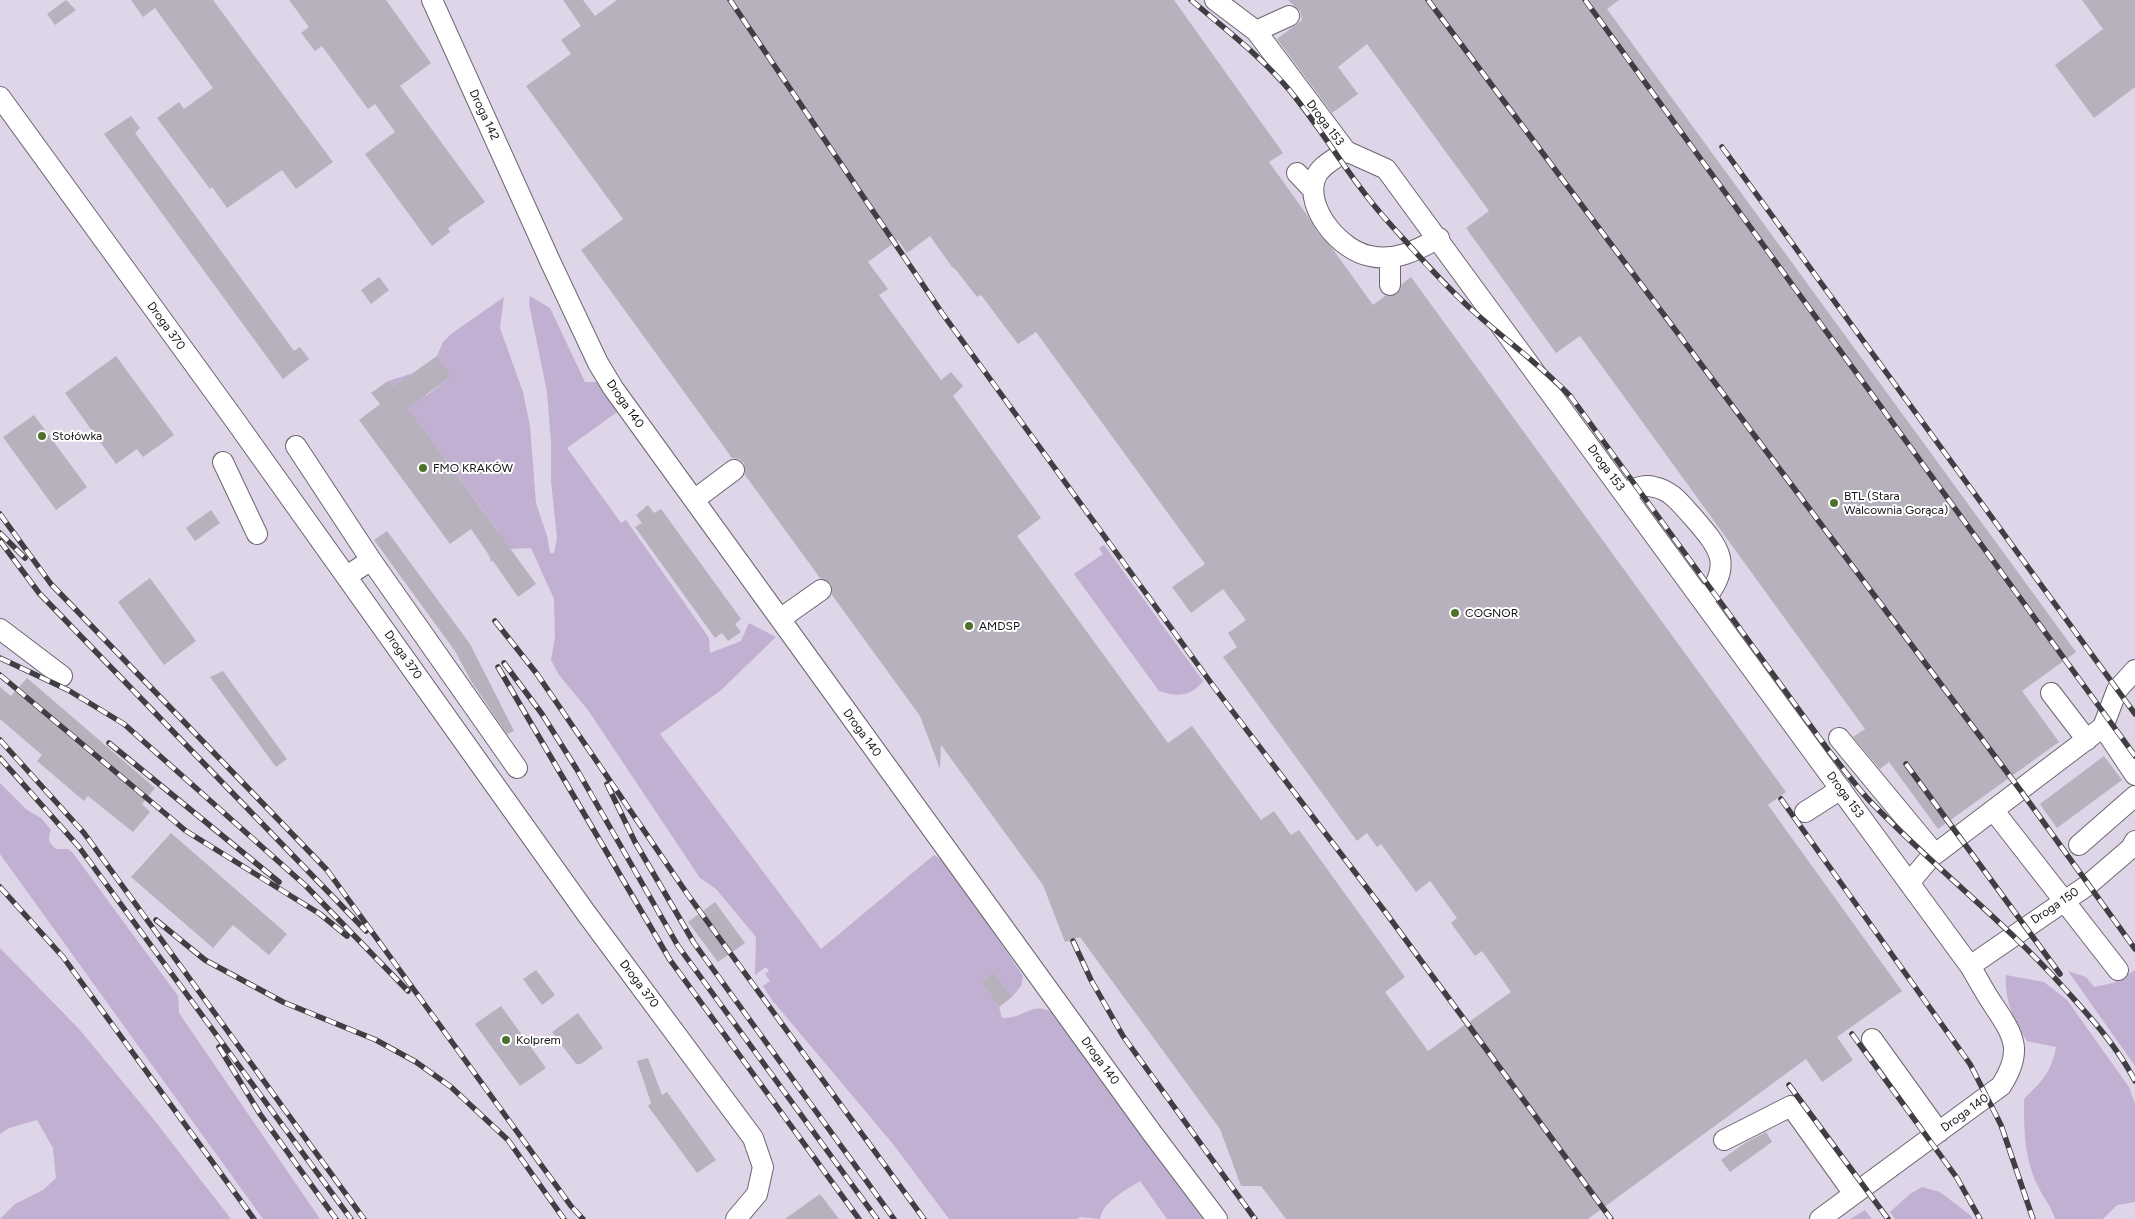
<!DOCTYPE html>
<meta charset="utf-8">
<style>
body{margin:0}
canvas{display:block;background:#e6e1ed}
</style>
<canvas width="2135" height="1219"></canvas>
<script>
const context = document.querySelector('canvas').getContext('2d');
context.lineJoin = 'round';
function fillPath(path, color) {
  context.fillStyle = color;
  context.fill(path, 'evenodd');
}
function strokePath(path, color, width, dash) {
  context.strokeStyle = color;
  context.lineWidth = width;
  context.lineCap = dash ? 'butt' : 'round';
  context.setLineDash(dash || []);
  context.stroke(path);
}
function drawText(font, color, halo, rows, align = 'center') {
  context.font = font + ' Figtree,sans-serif';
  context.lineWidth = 4;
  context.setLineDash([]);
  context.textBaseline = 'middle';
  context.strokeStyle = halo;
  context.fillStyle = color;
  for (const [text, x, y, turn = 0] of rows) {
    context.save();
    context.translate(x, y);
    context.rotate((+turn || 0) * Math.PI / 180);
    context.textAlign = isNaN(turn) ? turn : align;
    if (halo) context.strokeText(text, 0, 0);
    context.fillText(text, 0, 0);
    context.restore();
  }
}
fillPath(new Path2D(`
 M0,0h2135v1219h-2135z`), '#ded5e8');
fillPath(new Path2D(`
 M530,296l20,12 35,74h17l18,28 -53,38 54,75 5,-3 83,118 1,15 31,-12 8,-18 27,14 -56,54 -60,43 161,215 113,-94 13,8 76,113 -2,10 -9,11 -18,-25 -13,10 18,25 3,11c28,0 28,-20 58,-2l145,203h-38l-27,-38c-14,9 -37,20 -40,38l-20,-2 -3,2h-128l-56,-75 -121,-144 -9,-14 7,-5 -5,-7 4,-3 -3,-4 -11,8 1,-38 -40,-48 -16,-11 -112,-168 -29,-35 -8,-15 4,-23 -1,-38 -23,-51 -21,1 -19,13 -3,-9 12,-19 -112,-153 22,-7 16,22 26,-20 -15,-20 6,-14 8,-8 53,-37 -4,31 23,64 7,34 6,77 11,33 3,17h4l3,-15 -6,-57v-38l-4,-51 -18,-88z
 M1104,545l99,136c-12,16 -26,16 -44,10l-85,-117 29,-20 -4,-6z
 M0,783l27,27 14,8 10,12c-4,9 -2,13 5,19h12l5,4 105,143 1,17 141,206h-57l-263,-365z
 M0,948l79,81 72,87 80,103h-231l15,-15 28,-14 13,-12 -3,-30 -16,-28 -28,8 -9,6z
 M2135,970v96l-67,-95 18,6 8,10 19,-4z
 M2006,975l38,7 23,18 62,87 6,17v98l-18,3 -14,14h-48c-3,-12 -13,-23 -18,-35 -13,-27 -13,-56 -13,-85 19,-19 27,-26 32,-52l-29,-6c-13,-20 -23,-41 -21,-66z
 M1922,1187l18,5 30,23 3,4h-78l-5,-7 20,-18z
 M1865,1210l7,9h-22z`), '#c1b0d2');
fillPath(new Path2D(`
 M66,0l10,10 -21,15 -8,-11z
 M131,0h82l120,162 -37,27 -14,-19 -55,38 -15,-21 -2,2 -53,-71 22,-16 5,7 29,-21 -58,-80 -12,9z
 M289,0h97l45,63 -31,23 85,116 -37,26 2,4 -18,14 -67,-92 30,-22 -20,-28 -7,5 -46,-63 -7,5 -14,-18 8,-6z
 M563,0h20l12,16 22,-16h557l109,153 -14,9 38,53 11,18 14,15 41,57 12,-9 11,-1 4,-5 2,-6 9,-7 375,515 -18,13 134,186 -65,46 16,23 -31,22 -16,-23 -218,160h-302l-25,-33h-20l-21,-57 -140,-192 -15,5 -22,-57 -102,-140 -1,24 -20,-53 -88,-121 -1,-11 -11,-6 -75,-103 -1,-12 -5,-4 -7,-1 -151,-208 42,-31 -97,-133 45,-32 -10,-14 20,-14zM930,236l22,31 4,3 21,27 4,-2 37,49 18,-12 169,232 -33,23 19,26 32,-24 23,31 -18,13 9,14 -14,10 134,184 10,-8 10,14 4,-3 35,48 14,-11 27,37 -6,5 24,33 7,-5 29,41 -83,59 -43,-59 20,-15 -106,-147 -8,5 -17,-24 -13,9 -69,-94 -24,17 -151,-207 24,-18 -88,-122 10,-10 -12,-14 -10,8 -62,-85 9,-6 -20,-27 30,-22 9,13z
 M1288,0h331l-12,9 469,643 -54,39 37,51 -121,87 -49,-67 -9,7 -27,-32 12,-8 -285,-393 -24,17 -90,-125 23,-17 -122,-167 -29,23 20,27 -26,19 -55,-74 25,-19 -2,-9z
 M2082,0h53v87l-41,31 -39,-53 48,-36z
 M131,116l9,12 -5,5 154,211 5,7 6,-4 9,12 -26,20 -179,-245z
 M379,277l10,13 -18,14 -10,-14z
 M116,356l58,79 -31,22 -6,-8 -21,15 -51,-71z
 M437,356l15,20 -44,32 128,176 -18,13 -47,-68 -21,15 -91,-124 21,-16 -9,-11 17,-12 5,6z
 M34,415l53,72 -31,23 -53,-73z
 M648,505l6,8 7,-4 80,110 -6,5 6,8 -13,9 -6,-8 -7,5 -80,-111 7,-4 -6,-8z
 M211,510l9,13 -25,18 -9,-13z
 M387,531l83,113 44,87 -7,3 -36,-53 -16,-30 -81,-111z
 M150,578l46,63 -32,24 -46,-63z
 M223,671l64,88 -11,8 -66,-90z
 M27,678l128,110 -13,16 8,8 -17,20 -45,-36 -4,5 -47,-40 5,-6 -42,-36v-32l11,9z
 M2104,756l18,24 -65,48 -17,-24z
 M171,833l116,101 -18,21 -36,-30 -20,23 -82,-71z
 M715,902l30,41 -27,19 -30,-40z
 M536,970l19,25 -13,10 -19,-26z
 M994,972l18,25 -13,10 -18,-25z
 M501,1006l45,62 -26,18 -45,-62z
 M578,1013l25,35 -22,16h-5l-24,-32z
 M648,1058l14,37 5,-3 49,68 -19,13 -49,-67 3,-3 -14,-42z
 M1766,1132l6,10 -42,30 -9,-12 24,-17z
 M820,1194l19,25h-54l18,-13z`), '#b7b1bd');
const minor = new Path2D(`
 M432,0l118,261 48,102 15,25 539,745 65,86
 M1215,0l41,31 90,120 40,18 584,797c8,13 15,27 24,40 21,31 29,46 7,80l-181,133
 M1256,31l33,-15
 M0,97l234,322 352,494 167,225 10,29 -6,27 -21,25
 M1346,151c-11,8 -27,15 -31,28 -10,30 26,72 55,77 26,6 47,-6 69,-18
 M1297,173l16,17
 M1390,285v-28
 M296,446l75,114 -24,16
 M223,462l34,72
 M1624,493c10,-4 19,-9 30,-6 17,3 27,17 38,29 27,31 43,49 11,85
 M694,500l40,-30
 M371,560l146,208
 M780,619l41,-29
 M0,629l62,47
 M2135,670l-18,20 -14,37 32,48
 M2051,693l36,47
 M1839,738l96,116
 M1994,811l124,159
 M1805,812l36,-23
 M2079,845l56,-49
 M1909,883l21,-25 173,-131
 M1970,966l118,-81 43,-37 4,-7
 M1872,1039l67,93
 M1724,1140l67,-34 63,88`);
strokePath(minor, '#6b6670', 22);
strokePath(minor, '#fff', 20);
const rail = new Path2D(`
 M730,0l212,313 272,374 172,226 225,306
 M1191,0c35,30 71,57 100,92 35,43 62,92 100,133 26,29 52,59 81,85 33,30 69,55 99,87l258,354c12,15 25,32 38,47 63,66 136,122 197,190 26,29 53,58 71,93
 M1428,0l593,791 114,158
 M1585,0l550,756
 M1722,147l413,567
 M0,514l51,70 276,286 244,336 12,13
 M0,533l25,25
 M0,541l39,52 327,338
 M495,621l42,53 151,221 236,324
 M0,658l68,32 56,34 182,162 102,105
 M504,663l38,51 34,54 102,178 199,273
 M498,667l172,293 189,259
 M0,675l186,156 134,83 27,22
 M0,740l84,93 280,386
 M109,743l170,139
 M0,758l79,89 272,372
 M1906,764l154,210
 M607,784l28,58 59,101 200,276
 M1781,799l189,265 31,61 32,94
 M0,887l63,70 191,262
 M156,920l49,40 78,42 93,38 40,22 35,25 57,53 56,79
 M1073,941l18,39 32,56 132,183
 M1852,1034l105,144 23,41
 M219,1047l41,67 76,105
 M1789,1085l99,134`);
strokePath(rail, '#403d43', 5.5);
strokePath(rail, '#fff', 4, [11]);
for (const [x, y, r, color] of [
 [42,436,5,"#4e722b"],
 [423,468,5,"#4e722b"],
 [1834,503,5,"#4e722b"],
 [1455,613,5,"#4e722b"],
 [969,626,5,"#4e722b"],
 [506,1040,5,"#4e722b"]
]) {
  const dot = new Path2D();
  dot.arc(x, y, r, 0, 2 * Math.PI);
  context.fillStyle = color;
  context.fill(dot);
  strokePath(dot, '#fff', 2);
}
drawText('12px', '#141216', '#fff', [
 ["Droga 142",484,115,65],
 ["Droga 153",1325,123,53],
 ["Droga 370",166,326,54],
 ["Droga 140",625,404,55],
 ["Droga 153",1606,468,54],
 ["Droga 370",403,655,55],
 ["Droga 140",862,733,54],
 ["Droga 153",1845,795,54],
 ["Droga 150",2055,906,-34],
 ["Droga 370",639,984,53],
 ["Droga 140",1100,1061,54],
 ["Droga 140",1965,1113,-36]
]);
drawText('12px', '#141216', '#fff', [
 ["Stołówka",52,436],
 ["FMO KRAKÓW",433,468],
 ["BTL (Stara",1844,496],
 ["Walcownia Gorąca)",1844,510],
 ["COGNOR",1465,613],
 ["AMDSP",979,626],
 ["Kolprem",516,1040]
], 'left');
</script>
